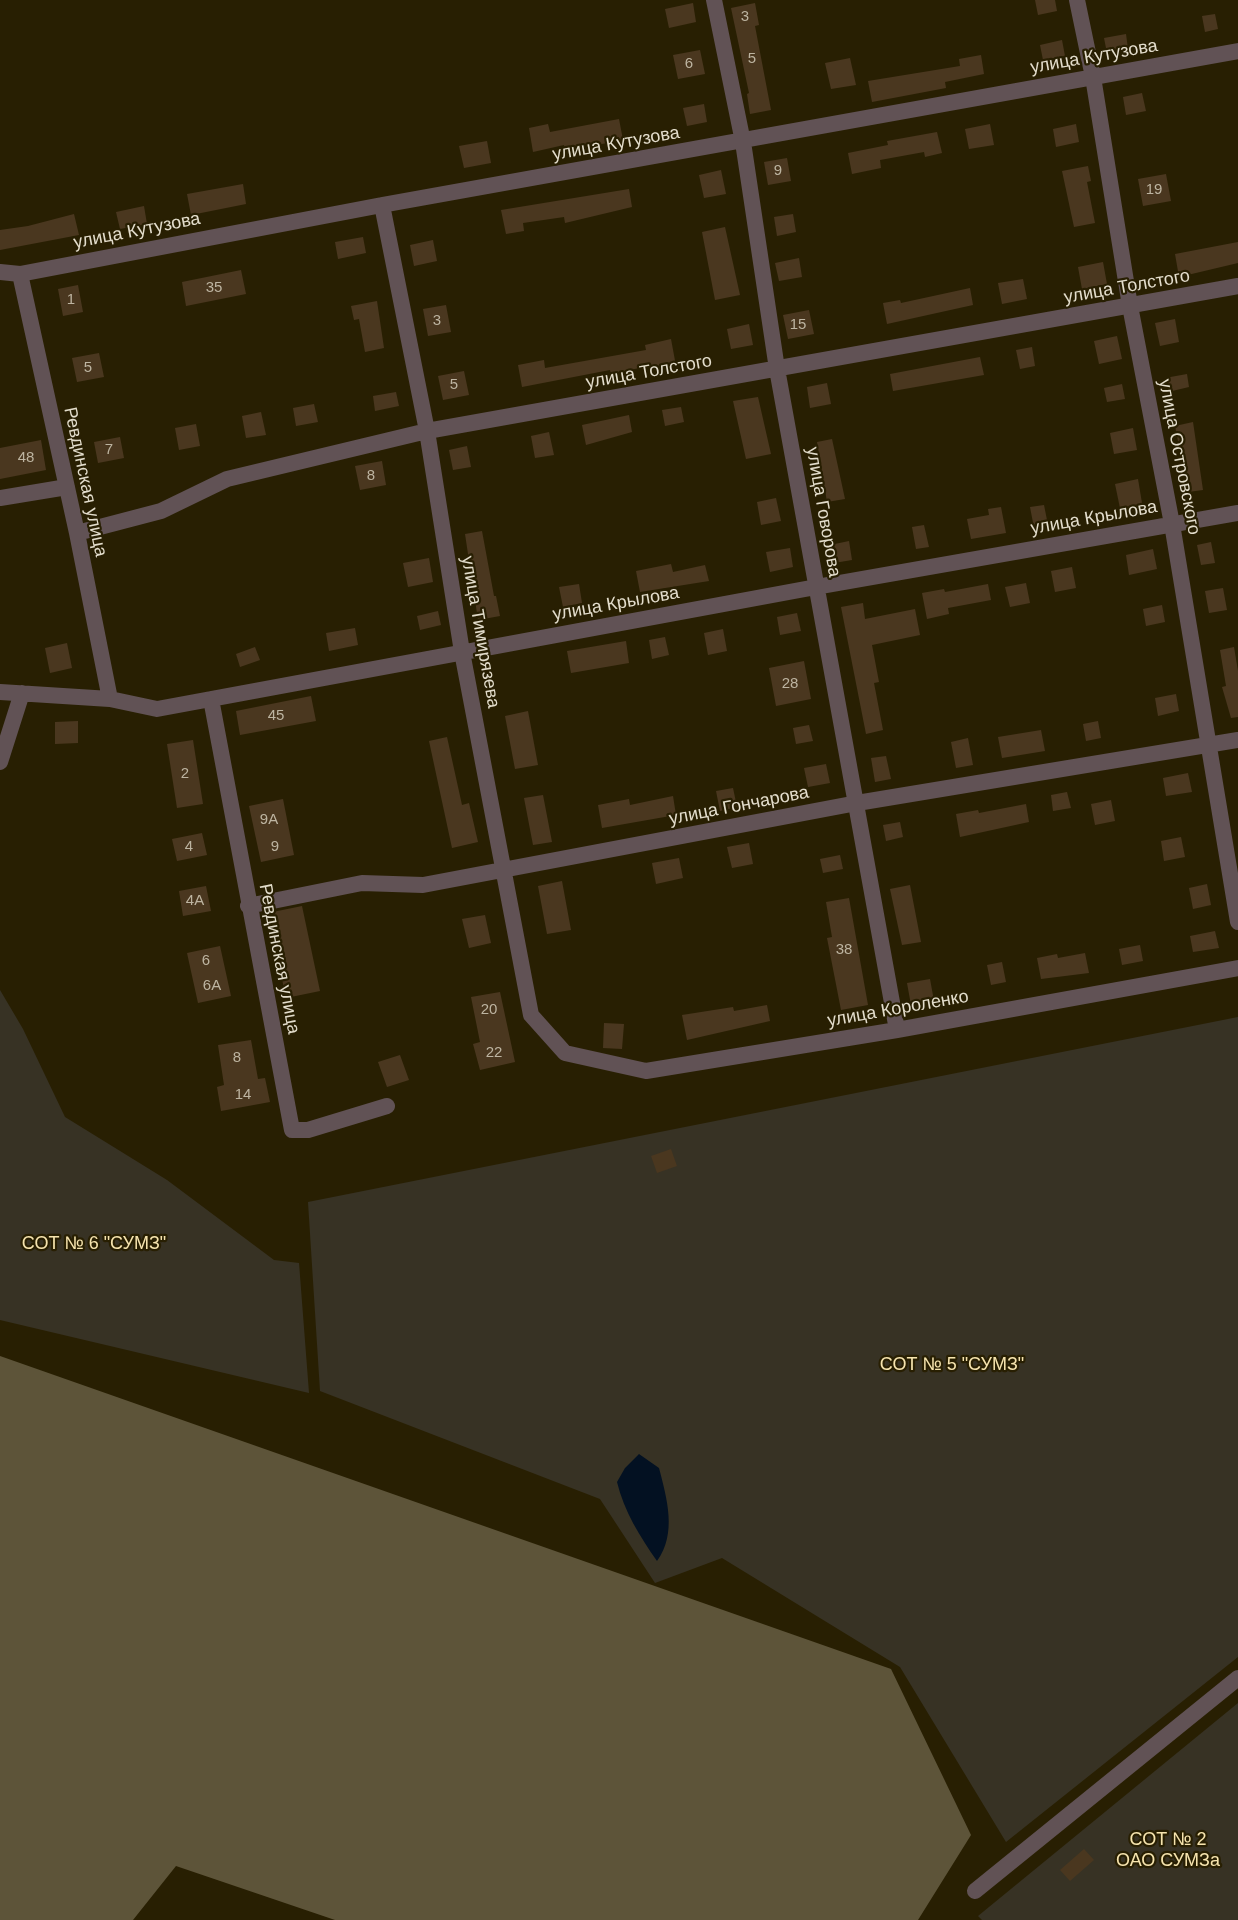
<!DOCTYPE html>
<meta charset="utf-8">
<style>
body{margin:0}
canvas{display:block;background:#281f02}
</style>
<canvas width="1238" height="1920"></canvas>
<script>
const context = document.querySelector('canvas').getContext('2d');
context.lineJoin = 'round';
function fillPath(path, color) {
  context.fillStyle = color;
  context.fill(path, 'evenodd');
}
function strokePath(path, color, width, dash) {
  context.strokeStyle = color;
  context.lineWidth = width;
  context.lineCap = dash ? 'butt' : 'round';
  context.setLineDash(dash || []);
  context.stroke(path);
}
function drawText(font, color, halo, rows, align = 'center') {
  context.font = font + ' Helvetica,sans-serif';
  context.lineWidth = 4.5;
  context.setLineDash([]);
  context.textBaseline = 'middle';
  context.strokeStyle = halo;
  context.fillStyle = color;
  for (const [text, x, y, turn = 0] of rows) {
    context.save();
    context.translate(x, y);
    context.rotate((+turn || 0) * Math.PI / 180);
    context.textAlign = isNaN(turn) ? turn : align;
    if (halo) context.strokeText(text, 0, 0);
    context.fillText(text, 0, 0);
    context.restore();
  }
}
fillPath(new Path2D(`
 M0,990l23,39 42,88 102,63 107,80 25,3 10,130 -309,-73z
 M1238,1017v640l-232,185 -106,-175 -178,-109 -67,25 -55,-84 -280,-108 -12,-189z
 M1238,1703v217h-256l-4,-4z`), '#373224');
fillPath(new Path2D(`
 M0,1356l891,313 80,166 -53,85h-583l-159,-54 -43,54h-133z`), '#5d5439');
fillPath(new Path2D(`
 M639,1454l20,14c8,31 18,65 -2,93 -17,-24 -33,-50 -40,-79l8,-14z`), '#031122');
fillPath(new Path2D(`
 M1035,0h20l2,11 -19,4z
 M693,3l3,19 -27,6 -4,-19z
 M755,3l4,22 -4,1 16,84 -21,4 -3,-20 2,-1 -18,-85z
 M1215,14l3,15 -13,3 -3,-16z
 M1126,34l2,15 -21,4 -3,-15z
 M1062,40l3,16 -22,4 -3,-15z
 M700,50l5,24 -27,5 -5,-24z
 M981,55l3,19 -39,8 1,6 -74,14 -4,-21 92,-15 -1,-7z
 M850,58l6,27 -25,4 -6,-26z
 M1142,93l4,18 -20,4 -3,-18z
 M704,104l3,18 -20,4 -4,-18z
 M619,119l4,21 -58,11 -1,-6 -31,7 -4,-24 19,-4 2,8z
 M990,124l4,21 -25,4 -4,-20z
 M1076,124l3,18 -23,5 -3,-18z
 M937,132l5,21 -17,4 -1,-5 -44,8 1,8 -29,6 -4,-21 40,-8 -1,-4z
 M487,141l4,22 -27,5 -5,-22z
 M787,158l4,23 -23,4 -4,-23z
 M1088,166l3,15 -4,1 8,41 -21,4 -12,-56z
 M721,170l5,24 -22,4 -5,-23z
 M1166,174l5,27 -28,5 -5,-27z
 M243,184l3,20 -55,11 -4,-21z
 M629,189l3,18 -67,16 -1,-6 -41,6 1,8 -18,3 -5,-24z
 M144,206l3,18 -27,5 -4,-17z
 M74,214l5,21 -79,15v-20l28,-4z
 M793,214l3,18 -19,4 -3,-19z
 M725,227l15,68 -25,5 -13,-68z
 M363,237l3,16 -28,6 -3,-17z
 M433,240l4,21 -23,5 -4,-21z
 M1238,242v21l-59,14 -4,-23z
 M799,258l3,19 -23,4 -4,-18z
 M1103,262l4,22 -25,5 -4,-22z
 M241,270l5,24 -60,12 -4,-24z
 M1023,279l4,20 -25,5 -4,-21z
 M78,285l5,27 -20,4 -5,-27z
 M970,288l3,17 -86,19 -4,-21 17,-3 1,3z
 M377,301l7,47 -19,4 -6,-33 -5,1 -3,-14z
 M446,305l5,27 -23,4 -5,-27z
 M809,310l5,24 -26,5 -5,-24z
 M1175,319l4,23 -19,4 -5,-23z
 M749,324l4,21 -22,4 -4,-20z
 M1117,336l5,23 -23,5 -5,-23z
 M671,339l5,27 -26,5 -1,-5 -38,8 -1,-4 -88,17 -4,-22 26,-5 1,8 101,-18 -1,-5z
 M1032,347l3,19 -15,3 -4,-19z
 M99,353l5,24 -27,5 -5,-24z
 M980,357l4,18 -91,16 -3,-17z
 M464,371l5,24 -26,5 -5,-24z
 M1187,374l2,13 -21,5 -3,-14z
 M827,383l4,21 -21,4 -3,-21z
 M1122,384l3,15 -18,3 -3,-14z
 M396,392l3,14 -24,5 -2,-15z
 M758,397l13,57 -25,5 -13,-58z
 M314,404l4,18 -22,4 -3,-18z
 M681,407l3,15 -19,4 -3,-16z
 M261,412l5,23 -20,3 -4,-22z
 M629,415l3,17 -46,13 -4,-20z
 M1193,422l10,68 -15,2 -13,-66z
 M196,424l4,22 -21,4 -4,-22z
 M1133,428l4,22 -23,4 -4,-21z
 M549,432l5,23 -19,3 -4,-22z
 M120,437l4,21 -26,5 -4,-21z
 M832,439l13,60 -18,3 -10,-60z
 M41,440l5,30 -46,9v-31z
 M467,446l4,21 -18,3 -4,-20z
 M382,461l4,24 -26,5 -5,-24z
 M1138,479l5,30 -22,4 -6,-29z
 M776,498l5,23 -20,4 -4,-23z
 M1044,505l5,25 -14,3 -5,-26z
 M1001,507l5,26 -35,6 -4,-20 22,-4 -1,-6z
 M924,525l5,22 -13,2 -4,-22z
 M482,531l12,65h2l4,20 -22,4 -13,-86z
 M849,541l3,19 -18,3 -4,-18z
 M1211,542l4,21 -14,2 -4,-20z
 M790,548l3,19 -23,5 -4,-20z
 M1153,549l4,20 -28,6 -3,-20z
 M429,558l4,24 -25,5 -5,-24z
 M671,564l2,8 32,-7 4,16 -69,11 -4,-21z
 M1072,567l4,21 -21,4 -4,-21z
 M1026,583l4,20 -20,4 -5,-20z
 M579,584l3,19 -19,4 -4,-20z
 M988,584l3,16 -43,8 1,6 -22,5 -5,-26 22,-4 1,3z
 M1223,588l4,22 -18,3 -4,-22z
 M863,603l2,16 50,-10 5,26 -48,10 7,37 -5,1 9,47 -17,4 -25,-127z
 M1162,605l3,17 -19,4 -3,-17z
 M438,611l3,14 -21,5 -3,-14z
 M797,613l4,18 -21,4 -3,-18z
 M355,628l3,17 -29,6 -3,-18z
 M723,629l4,22 -19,4 -4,-22z
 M665,637l4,18 -17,4 -3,-19z
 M626,641l3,22 -58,10 -4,-22z
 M67,643l5,25 -22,5 -5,-25z
 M255,647l5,13 -20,7 -4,-13z
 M1234,647l4,24v46l-7,1 -9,-31 4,-1 -6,-36z
 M804,661l7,38 -35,7 -7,-38z
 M1176,694l3,17 -21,5 -3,-18z
 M311,696l5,25 -76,14 -4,-24z
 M528,711l10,54 -23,4 -10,-53z
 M78,721v22l-23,1v-22z
 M1098,721l3,17 -15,3 -3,-17z
 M809,725l4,16 -17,3 -3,-16z
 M1041,730l4,21 -43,7 -4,-21z
 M447,737l15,68 7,-2 9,39 -26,6 -23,-107z
 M968,738l5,27 -17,3 -5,-26z
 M193,740l10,64 -26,4 -10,-64z
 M886,756l5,23 -16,3 -4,-24z
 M826,764l4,19 -22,4 -4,-19z
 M1188,773l4,19 -26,4 -3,-18z
 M733,788l4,19 -17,4 -4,-20z
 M1067,792l4,16 -18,3 -2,-16z
 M543,795l9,47 -19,3 -9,-47z
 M673,796l3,19 -74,13 -4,-23 31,-6 1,6z
 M283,799l11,56 -33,7 -12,-56z
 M1111,800l4,21 -20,4 -4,-21z
 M1026,804l3,18 -69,15 -4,-23 22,-4 1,3z
 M900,822l3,15 -17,4 -3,-16z
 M202,833l5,22 -30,6 -5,-22z
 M1181,837l4,20 -21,4 -3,-20z
 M749,843l4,21 -21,4 -5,-21z
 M840,855l3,14 -20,4 -3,-14z
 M679,858l4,20 -27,6 -4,-21z
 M562,881l9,49 -24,4 -9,-48z
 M1207,884l4,21 -18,4 -4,-21z
 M910,885l11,57 -19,3 -12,-56z
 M206,886l5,25 -28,5 -4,-25z
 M849,898l19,107 -27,5 -14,-72 5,-1 -6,-35z
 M302,906l18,85 -34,7 -18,-85z
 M485,915l6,28 -22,5 -7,-29z
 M1215,931l4,17 -26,4 -3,-16z
 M1140,945l3,16 -21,4 -3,-16z
 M220,946l11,50 -33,7 -11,-50z
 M1085,953l4,20 -48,6 -4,-21 20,-4 1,4z
 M1002,962l4,20 -15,3 -4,-20z
 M930,979l4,22 -23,4 -4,-22z
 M500,992l15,70 -35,8 -7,-26 7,-2 -9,-45z
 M767,1005l3,16 -83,19 -5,-25 51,-8 1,4z
 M604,1023l20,1 -2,25 -19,-1z
 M251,1040l7,39 7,-1 5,24 -49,9 -4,-24 7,-2 -6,-40z
 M400,1055l9,25 -22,7 -9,-25z
 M671,1149l6,17 -20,7 -6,-17z
 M1084,1849l10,11 -24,21 -10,-11z`), '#4a371f');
strokePath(new Path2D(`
 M714,0l29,142 34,227 120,661
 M1077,0l16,77 37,229 42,218 66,398
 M382,205l45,226 35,221 69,363 34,38 81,18 251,-41 341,-62
 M0,272l20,2 362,-69 856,-154
 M20,274l57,259 33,166
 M0,498l67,-11
 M77,533l84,-22 66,-32 200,-48 811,-145
 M0,692l110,7 47,10 659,-122 422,-74
 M211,699l81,431h16l79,-24
 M0,762l22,-69
 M248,906l114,-23 61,2 434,-82 381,-63
 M975,1891l263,-213`), '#615255', 16);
drawText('15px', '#bdb4a1', null, [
 ["3",745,17],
 ["5",752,59],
 ["6",689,64],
 ["9",778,171],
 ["19",1154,190],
 ["35",214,288],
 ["1",71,300],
 ["3",437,321],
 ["15",798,325],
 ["5",88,368],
 ["5",454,385],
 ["7",109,450],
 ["48",26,458],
 ["8",371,476],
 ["28",790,684],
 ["45",276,716],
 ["2",185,774],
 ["9А",269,820],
 ["4",189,847],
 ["9",275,847],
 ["4А",195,901],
 ["38",844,950],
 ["6",206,961],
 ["6А",212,986],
 ["20",489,1010],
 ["22",494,1053],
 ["8",237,1058],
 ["14",243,1095]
]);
drawText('18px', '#e3ddcc', '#281f02', [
 ["улица Кутузова",1094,57,-10],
 ["улица Кутузова",616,144,-10],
 ["улица Кутузова",137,231,-11],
 ["улица Толстого",1127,287,-10],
 ["улица Толстого",649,372,-10],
 ["улица Островского",1179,457,79],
 ["Ревдинская улица",85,482,78],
 ["улица Говорова",823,512,80],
 ["улица Крылова",1094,518,-10],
 ["улица Крылова",616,604,-10],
 ["улица Тимирязева",480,632,80],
 ["улица Гончарова",739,806,-11],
 ["Ревдинская улица",279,959,79],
 ["улица Короленко",898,1009,-10]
]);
drawText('18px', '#f6e4ae', '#281f02', [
 ["СОТ № 6 \"СУМЗ\"",94,1244],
 ["СОТ № 5 \"СУМЗ\"",952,1365],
 ["СОТ № 2",1168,1840],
 ["ОАО СУМЗа",1168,1861]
]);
</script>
